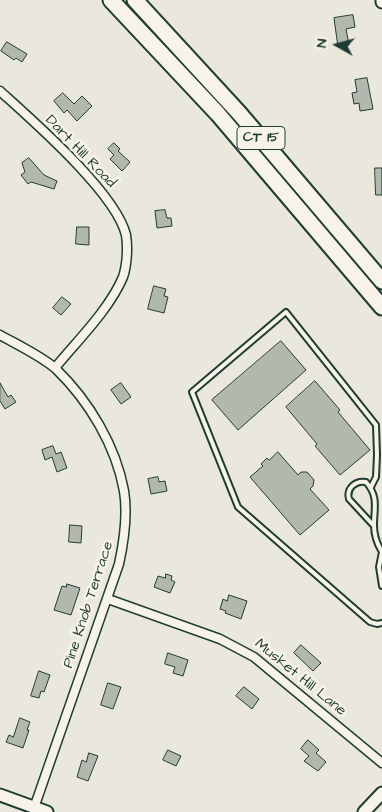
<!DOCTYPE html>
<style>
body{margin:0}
#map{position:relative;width:382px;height:812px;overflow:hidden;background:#eae8dd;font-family:"Architects Daughter",sans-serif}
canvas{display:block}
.north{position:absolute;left:312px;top:20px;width:50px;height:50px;-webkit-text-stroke:4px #f7f3e8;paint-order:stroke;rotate:277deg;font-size:14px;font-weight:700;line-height:20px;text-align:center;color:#1f3d34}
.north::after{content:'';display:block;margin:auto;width:18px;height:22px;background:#1f3d34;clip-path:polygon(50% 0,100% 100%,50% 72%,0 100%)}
</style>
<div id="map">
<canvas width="382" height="812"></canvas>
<div class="north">N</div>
</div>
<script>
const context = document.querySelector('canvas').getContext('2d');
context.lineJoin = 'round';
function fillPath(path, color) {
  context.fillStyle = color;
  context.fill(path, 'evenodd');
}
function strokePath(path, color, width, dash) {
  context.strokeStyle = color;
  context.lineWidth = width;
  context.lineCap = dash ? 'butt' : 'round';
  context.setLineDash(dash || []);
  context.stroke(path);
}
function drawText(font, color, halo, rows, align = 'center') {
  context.font = font + ' "Architects Daughter",sans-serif';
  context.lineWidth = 5;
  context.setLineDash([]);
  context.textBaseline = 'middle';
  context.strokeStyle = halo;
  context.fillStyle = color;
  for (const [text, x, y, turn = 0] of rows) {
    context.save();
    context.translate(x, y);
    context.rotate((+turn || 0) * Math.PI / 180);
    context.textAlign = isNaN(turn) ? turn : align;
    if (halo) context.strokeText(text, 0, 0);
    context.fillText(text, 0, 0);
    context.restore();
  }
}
const building = new Path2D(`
 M353,15l2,12 -9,2 3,16 -11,2 -4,-29z
 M7,42l20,12 -5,8 -6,-4 -2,2 -13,-9z
 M367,78l6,31 -13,2 -1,-8 -5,1 -2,-11 5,-1 -2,-12z
 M63,93l11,11 8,-8 10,10 -15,15 -10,-11 -3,3 -10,-12z
 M114,143l6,6 -2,2 12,11 -8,9 -12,-12 4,-4 -6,-6z
 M29,158l15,17 13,6 -3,8 -23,-7 -3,2 -7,-9 4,-3 -3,-9z
 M375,168h7v27h-6z
 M165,210l2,8h4l1,8 -15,2 -2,-17z
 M77,227h12v18l-13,-1z
 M154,286l12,3 -2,7 4,1 -4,16 -16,-4z
 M62,297l9,7 -10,11 -8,-7z
 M281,341l25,29 -68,60 -26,-30z
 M315,381l25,29 -2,2 32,38 -30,25 -25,-29 2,-2 -31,-37z
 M0,383l8,14 3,-2 5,7 -11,7 -5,-8z
 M121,383l10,14 -10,7 -10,-14z
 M53,446l3,8 5,-2 6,16 -10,4 -5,-15 -7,3 -3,-10z
 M278,452l20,23 3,-3h6l7,8 -1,6 -3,3 19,21 -29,25 -50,-58 13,-11 -2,-2 6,-6 2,2z
 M158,477l1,5 6,-1 2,10 -16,3 -3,-15z
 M70,525l12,1 -1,17 -12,-1z
 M166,574l6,2 -1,4 4,2 -5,11 -16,-6 4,-11 7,2z
 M67,584l13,4 -9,27 -17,-5 8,-24 4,1z
 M229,595l18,6 -6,18 -16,-6 1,-2 -6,-2 3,-10 4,2z
 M301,645l20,18 -8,8 -19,-18z
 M168,653l20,7 -5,16 -10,-3 2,-6 -10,-3z
 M39,671l11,4 -6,17 -3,-1 -2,7 -8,-2z
 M108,683l13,4 -8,22 -12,-4z
 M244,687l15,12 -7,10 -16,-13z
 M20,718l10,4 -3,8h2l-6,18 -17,-6 3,-7 4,2z
 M308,740l11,10 -3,3 10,9 -8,9 -14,-10 5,-5 -8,-7z
 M168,750l13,6 -5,10 -13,-6z
 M89,753l9,3 -10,25 -11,-4 5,-17 4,2z`);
fillPath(building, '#b2b8ae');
strokePath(building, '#1f3d34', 1);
const lane = new Path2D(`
 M371,487l5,-10 1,-22 -1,-30 -90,-113 -94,80 46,115 132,115 7,2 5,-1
 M374,526l-25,-27c-3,-11 7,-19 17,-17 13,15 8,26 8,43 0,9 3,19 8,27
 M382,552l-3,15 3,19`);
const street = new Path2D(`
 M0,91c33,30 116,102 126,144 2,13 1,30 -3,42 -14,33 -46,64 -68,91
 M0,335c16,9 43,22 56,34 33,32 60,77 68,122 4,24 0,50 -5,73l-85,244
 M108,599l112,40 34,18 128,106`);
const secondary = new Path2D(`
 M382,0v2
 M0,795l47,17
 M364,812l18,-19`);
const highway = new Path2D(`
 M111,0l107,114 164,193
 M135,0l104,113 143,168`);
strokePath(lane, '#1f3d34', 8);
strokePath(street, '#1f3d34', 11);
strokePath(secondary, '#1f3d34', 15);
strokePath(highway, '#1f3d34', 19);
strokePath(lane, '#f7f3e8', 4);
strokePath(street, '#f7f3e8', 8);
strokePath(secondary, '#f7f3e8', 11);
strokePath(highway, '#f7f3e8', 15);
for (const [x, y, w] of [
 [261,138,48]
]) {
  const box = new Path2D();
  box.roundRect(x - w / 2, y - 11.5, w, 23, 4);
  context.fillStyle = '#f7f3e8';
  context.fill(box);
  strokePath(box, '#1f3d34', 1);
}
drawText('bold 14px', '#1f3d34', null, [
 ["CT 15",261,138]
]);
drawText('15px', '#1f3d34', '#f7f3e8', [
 ["Dart Hill Road",80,152,46],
 ["Pine Knob Terrace",89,605,-72],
 ["Musket Hill Lane",300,678,39]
]);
</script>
